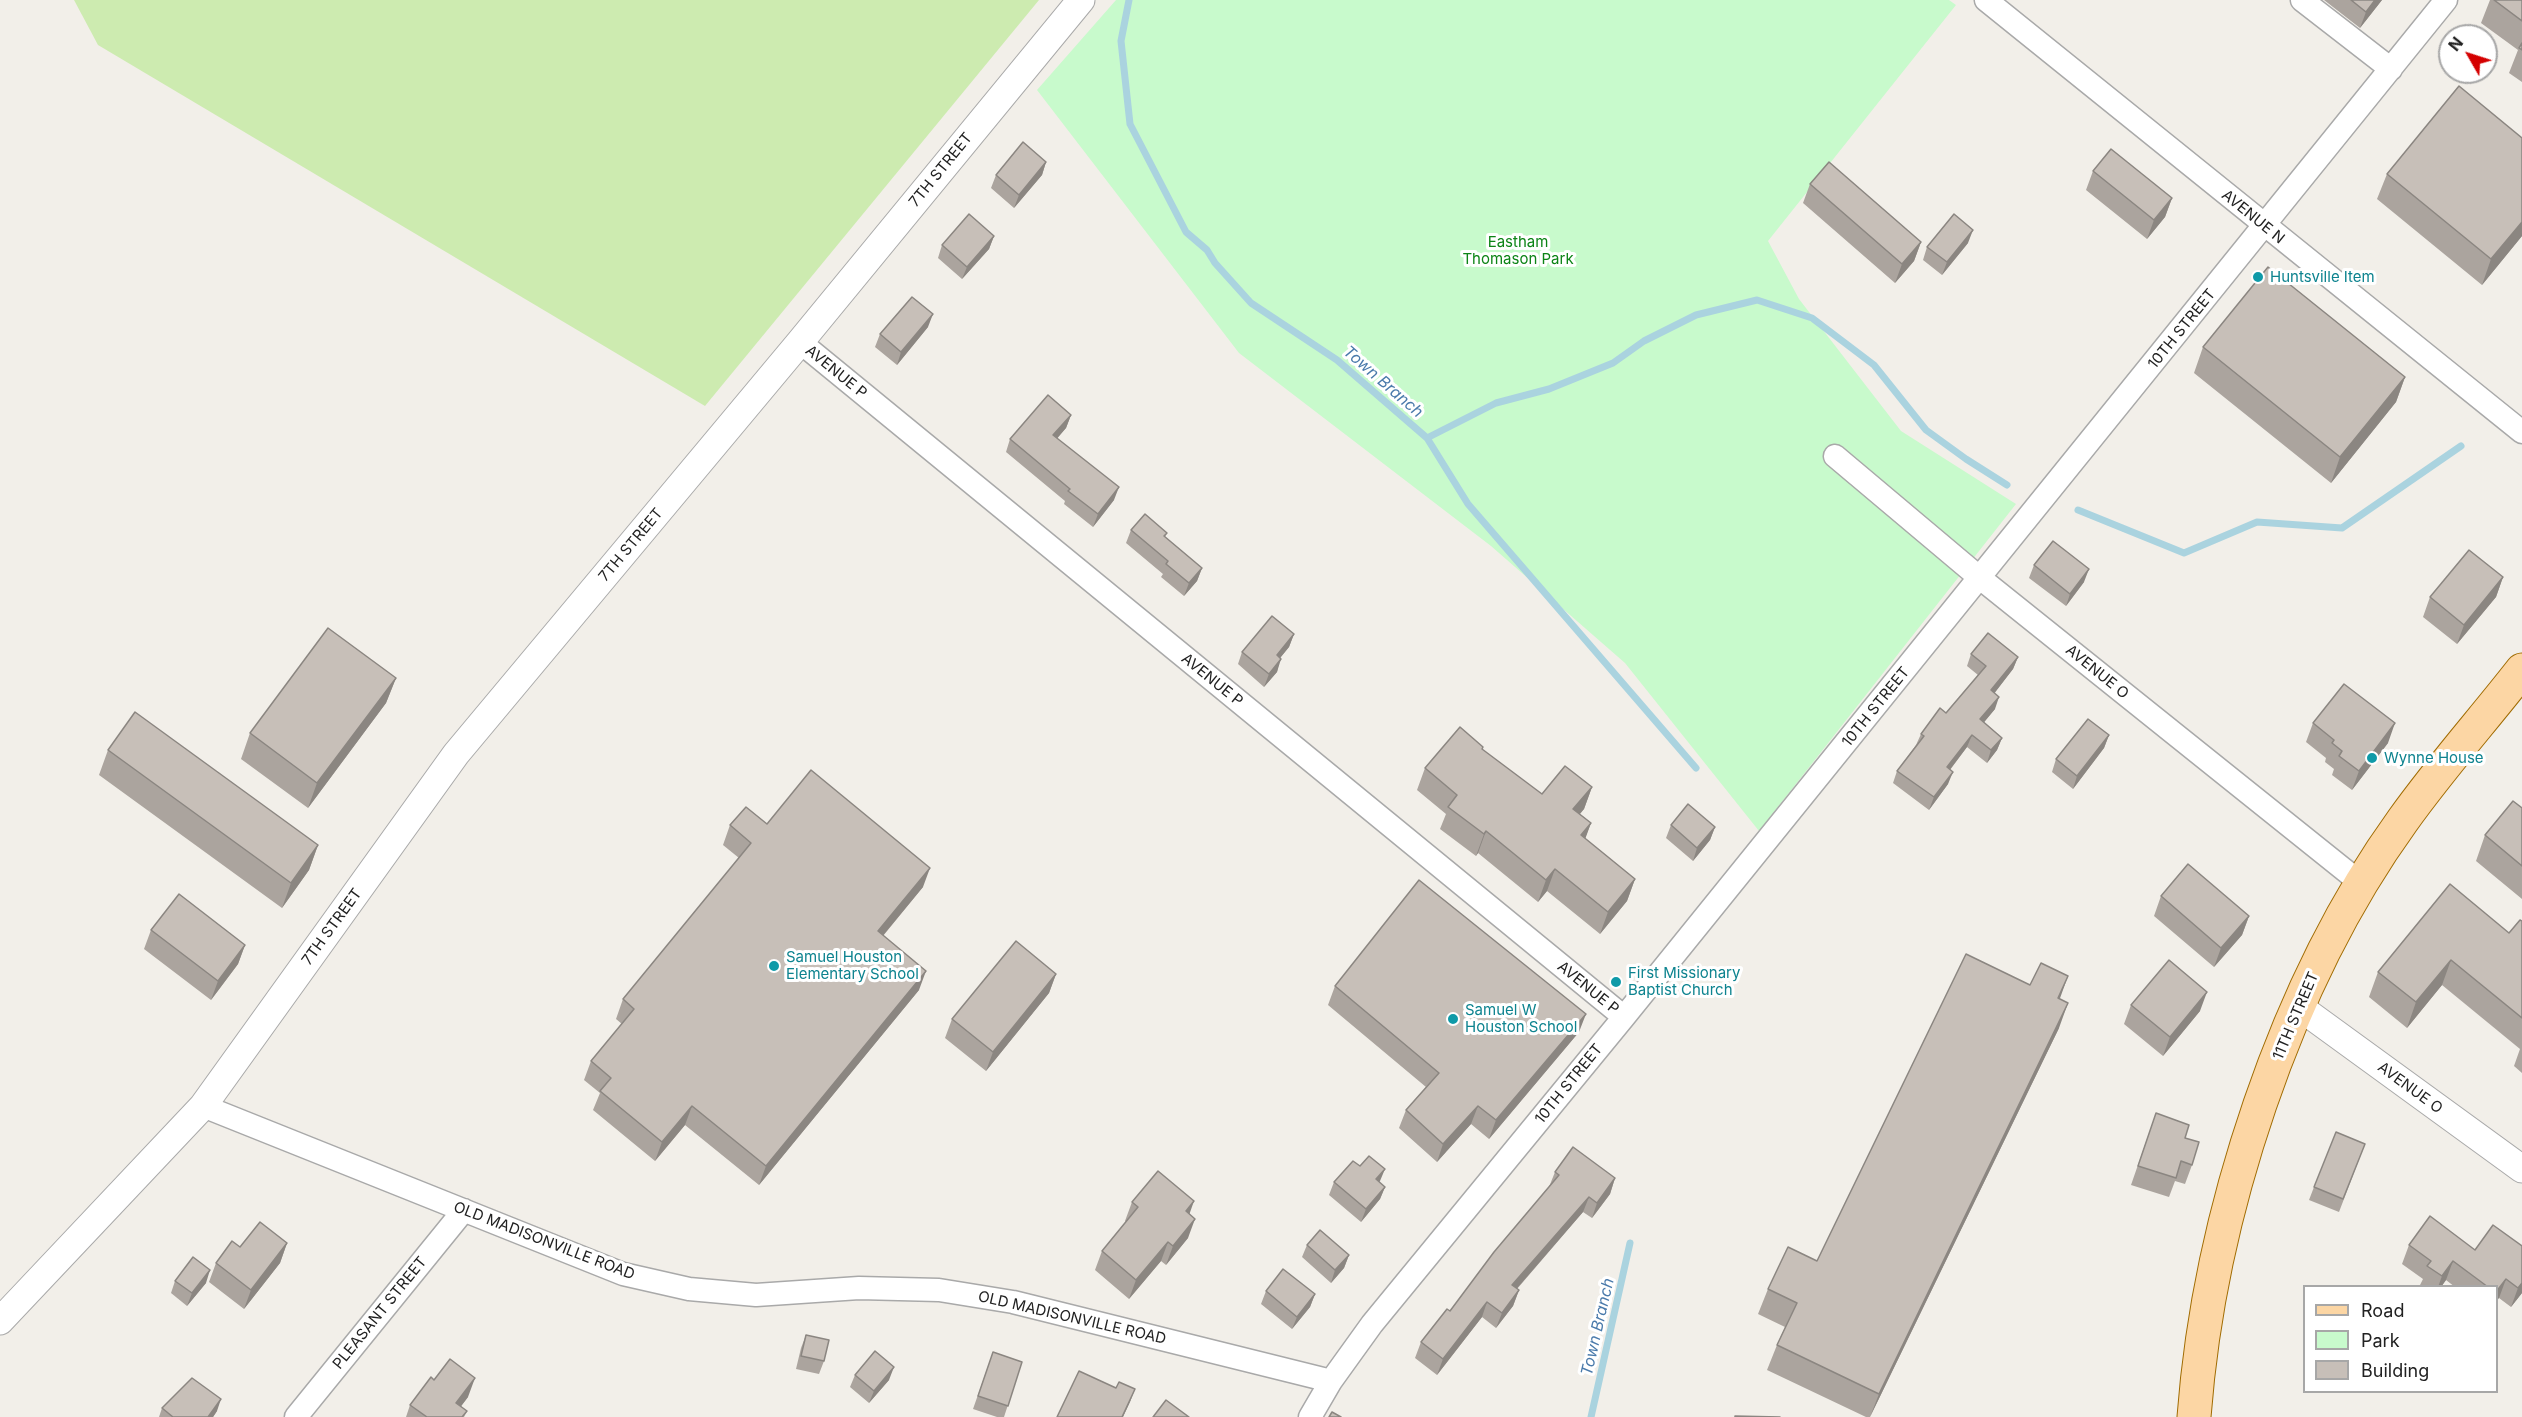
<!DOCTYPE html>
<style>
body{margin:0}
#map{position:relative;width:2522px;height:1417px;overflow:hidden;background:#f2efe9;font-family:Inter,sans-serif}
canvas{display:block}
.legend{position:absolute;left:2303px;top:1285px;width:195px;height:108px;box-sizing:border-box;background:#fff;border:2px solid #a7a7a7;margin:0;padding:8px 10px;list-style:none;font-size:18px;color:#222}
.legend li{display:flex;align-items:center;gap:12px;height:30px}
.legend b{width:30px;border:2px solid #a7a7a7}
.north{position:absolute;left:2438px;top:24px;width:60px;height:60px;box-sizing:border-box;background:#fff;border:2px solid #a7a7a7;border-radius:50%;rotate:309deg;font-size:16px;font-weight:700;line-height:24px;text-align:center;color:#222}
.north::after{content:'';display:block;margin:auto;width:21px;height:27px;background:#d40000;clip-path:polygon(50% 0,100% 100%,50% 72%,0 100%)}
</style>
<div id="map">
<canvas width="2522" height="1417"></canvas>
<ul class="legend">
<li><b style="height:8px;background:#fcd6a4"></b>Road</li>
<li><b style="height:16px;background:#c8facc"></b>Park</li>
<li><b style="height:16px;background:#c7bfb8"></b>Building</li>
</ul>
<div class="north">N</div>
</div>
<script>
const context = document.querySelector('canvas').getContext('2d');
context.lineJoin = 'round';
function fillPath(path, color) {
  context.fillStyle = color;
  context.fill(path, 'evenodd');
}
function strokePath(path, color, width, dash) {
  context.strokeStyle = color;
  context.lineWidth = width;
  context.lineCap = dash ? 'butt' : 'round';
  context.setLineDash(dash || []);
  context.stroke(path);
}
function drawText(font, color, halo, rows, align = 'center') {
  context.font = font + ' Inter,sans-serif';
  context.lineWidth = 6;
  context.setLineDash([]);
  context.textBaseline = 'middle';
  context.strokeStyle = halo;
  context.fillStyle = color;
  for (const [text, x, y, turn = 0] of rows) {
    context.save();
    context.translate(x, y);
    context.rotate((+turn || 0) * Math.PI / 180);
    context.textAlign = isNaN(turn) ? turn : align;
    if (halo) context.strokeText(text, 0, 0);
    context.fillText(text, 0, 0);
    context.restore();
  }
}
fillPath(new Path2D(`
 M74,0h965l-334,406 -607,-361z`), '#cdebb0');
fillPath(new Path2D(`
 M1116,0h833l7,5 -188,236 31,58 102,132 115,73 -257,327 -134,-168 -134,-117 -252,-193 -202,-263z`), '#c8facc');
strokePath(new Path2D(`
 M1129,0l-8,41 9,83 56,108 21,18 8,13 36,40 86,57 90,78 41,66 228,264
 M1427,438l69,-35 53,-14 64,-26 31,-22 52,-26 61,-15 55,18 62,47 52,65 40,29 41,26
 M2078,510l106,43 73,-31 85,6 119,-82
 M1591,1417l39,-174`), '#aad3df', 7);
const minor = new Path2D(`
 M1986,0l536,432
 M2302,0l89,69
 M800,342l824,675
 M1835,456l145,122 382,306
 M203,1106l420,168 66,15 67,6 103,-7 80,2 74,12 318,79
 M296,1417l168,-207
 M1310,1417l21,-36 41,-57 252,-307 822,-1017`);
const tertiary = new Path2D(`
 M2298,1006l224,163
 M0,1321l203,-215 253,-352 344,-412 281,-342`);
const primary = new Path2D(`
 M2194,1417c15,-200 91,-434 209,-597 37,-52 80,-100 119,-150`);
strokePath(minor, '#a9a9a9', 25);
strokePath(tertiary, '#a9a9a9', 29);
strokePath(primary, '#a06b00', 35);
strokePath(minor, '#fff', 22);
strokePath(tertiary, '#fff', 27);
strokePath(primary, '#fcd6a4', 33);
fillPath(new Path2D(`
 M2324,0h58l-22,28z
 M2490,0h32v82l-13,-9 9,-23 -37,-27z
 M1046,162l-4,13 -28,33 -23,-20 5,-13z
 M2093,171l79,27 -7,19 -18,22 -61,-49z
 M2387,174l135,62 -40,49 -105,-86z
 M1810,184l111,58 -7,19 -19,22 -92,-80z
 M994,236l-5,13 -27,30 -24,-21 4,-13z
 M1968,243l-26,32 -19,-15 4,-13z
 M928,327l-31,38 -22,-18 5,-13z
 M2203,347l202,30 -9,25 -65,81 -137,-110z
 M1071,415l-5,13 -9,10 57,62 -21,27 -29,-23 1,-3 -59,-49 4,-13z
 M1131,530l36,3 -2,4 37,31 -5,13 -13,15 -23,-19 2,-3 -37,-31z
 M2034,565l50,17 -18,24 -37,-28z
 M2503,577l-7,20 -39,47 -34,-27 7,-20z
 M1294,634l-5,13 -9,11 -3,14 -13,15 -26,-23 4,-12z
 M1971,654l47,3 -5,12 -19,24 1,16 -11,13 18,16 -5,12 -10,13 -20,-16 -17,23 -2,14 -19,26 -36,-27 4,-12 19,-26 5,-11 25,-21 32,-38 -11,-9z
 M396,678l-10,25 -78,105 -67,-49 9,-26z
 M2313,723l75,20 -36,47 -20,-15 2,-6 -9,-7 1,-4 -20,-16z
 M2109,735l-5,13 -31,41 -21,-17 4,-13z
 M1483,747l-1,2 60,45 50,-7 -8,22 -4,5 11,9 -6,15 50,41 -8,22 -27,33 -53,-43 -9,11 -60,-49 -2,3 -36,-27 6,-15 -29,-24 8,-22z
 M108,750l210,95 -9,25 -27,38 -183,-133z
 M2522,808v91l-46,-38 9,-26z
 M767,824l156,63 -40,49 36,54 -160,195 -74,-60 -30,36 -62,-51 7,-17 -16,-13 7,-19 31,-37 -6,-5 7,-20 116,-141 -16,-13 7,-20z
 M1671,825l44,2 -5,13 -17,21 -27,-23z
 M2161,896l88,20 -7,19 -28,32 -60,-51z
 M2522,921v152l-8,-7 6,-17 -78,-64 -35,43 -38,-31 9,-25 131,-39z
 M151,930l94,15 -7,19 -27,36 -67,-51z
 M1056,974l-7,19 -63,78 -41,-33 7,-19z
 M1335,986l244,46 -90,107 -18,-15 -34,38 -38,-34 7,-18 20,-23 -98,-82z
 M2060,999l-1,29 -189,389h-4l-99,-47 10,-25 8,-18 -27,-13 10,-25 49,-28z
 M2131,1005l69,6 -37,45 -39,-32z
 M2156,1113l29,25 7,27 -7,19 -10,-3 -6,16 -38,-12z
 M2365,1144l-26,68 -30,-12 5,-13z
 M1555,1172l60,6 -5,16 -18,24 -9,-6 -66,77 2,1 -6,16 -17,22 -14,-11 -45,58 -22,-17 6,-16 29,-31 99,-124z
 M1334,1182h45l6,5 -5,12 -19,23 -32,-27z
 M1132,1202l58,12 -2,24 -22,27 -5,-4 -32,38 -34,-29 7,-19 24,-29 -1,-1z
 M2493,1225l29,68 -11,14 -12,-9 -3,-11h-41l-9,-7 -5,7h-18l-3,-2 3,-6 -21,-15 7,-19 66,5z
 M287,1243l-7,20 -36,46 -35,-27 7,-19 24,-16z
 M1307,1245l42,10 -5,13 -13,15 -29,-26z
 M175,1281l31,2 -19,23 -16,-13z
 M1266,1291l49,3 -5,13 -18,22 -31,-25z
 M806,1335l18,26 -5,13 -23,-5 5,-21z
 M993,1352l29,10 -18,55h-7l-24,-8z
 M855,1375l34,5 -20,23 -19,-16z
 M434,1380l34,17 -7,9 6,5 -3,6h-58l4,-12z
 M162,1408l55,3 -4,6h-54z`), '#aba49e');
fillPath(new Path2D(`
 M2375,0h7l-22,28 6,-16z
 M1046,162l-4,13 -28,33 5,-13z
 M2172,198l-7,19 -18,22 7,-19z
 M2522,222v14l-40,49 9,-26z
 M1973,230l-5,13 -26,32 5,-13z
 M994,236l-5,13 -27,30 5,-12z
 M1921,242l-7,19 -19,22 7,-19z
 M933,314l-5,13 -31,38 4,-13z
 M2405,377l-9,25 -65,81 9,-26z
 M1071,415l-5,13 -17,20 4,-13z
 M1119,487l-5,13 -21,27 5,-13z
 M1202,568l-5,13 -13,15 5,-13z
 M2089,569l-5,13 -18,24 4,-12z
 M2503,577l-7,20 -39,47 7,-19z
 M1294,634l-5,13 -17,21 5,-13z
 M2018,657l-5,12 -26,34 4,-13z
 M1281,659l-4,13 -13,15 5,-13z
 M396,678l-10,25 -78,105 9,-25z
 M1999,697l-4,12 -19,23 4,-13z
 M2395,723l-7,20 -36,47 7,-19z
 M1972,735l-5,12 -25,33 5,-13z
 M2109,735l-5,13 -31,41 4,-13z
 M2002,738l-5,12 -10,13 4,-13z
 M1953,772l-5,12 -19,26 5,-13z
 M1592,787l-8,22 -19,22 8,-22z
 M1591,823l-8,22 -2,-10z
 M1715,827l-5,13 -17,21 4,-13z
 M1486,831l-8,22 -2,3 8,-22z
 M318,845l-9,25 -27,38 9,-25z
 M930,868l-7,19 -52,63 7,-19z
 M1555,869l-8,22 -9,11 8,-22z
 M1635,879l-8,22 -27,33 8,-22z
 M2249,916l-7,19 -28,32 7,-19z
 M245,945l-7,19 -27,36 7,-19z
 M2451,960l-9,25 -35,43 9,-26z
 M926,971l-7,19 -160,195 7,-19z
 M1056,974l-7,19 -63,78 7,-19z
 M2068,976l-9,25 -1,-3z
 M2207,992l-7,19 -37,45 7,-19z
 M2068,1003l-9,25 -189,389 9,-23z
 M1586,1014l-7,18 -90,107 7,-19z
 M692,1106l-7,19 -30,36 7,-19z
 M1478,1106l-7,18 -34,38 6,-18z
 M1385,1169l-5,12 -9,11 5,-13z
 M1615,1178l-5,16 -18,24 5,-15z
 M1385,1187l-5,12 -19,23 5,-13z
 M1589,1197l-6,15 -77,89 6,-16z
 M1194,1201l-7,20 -1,-10z
 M1195,1219l-7,19 -22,27 7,-19z
 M1168,1242l-7,19 -32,38 7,-19z
 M287,1243l-7,20 -36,46 7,-19z
 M1349,1255l-5,13 -13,15 4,-13z
 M2453,1261l-7,19 -5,7h-3l4,-11z
 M210,1270l-4,13 -19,23 5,-13z
 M2506,1279l-7,19 -3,4v-10z
 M2522,1283v10l-11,14 7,-19z
 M1519,1290l-6,16 -17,22 6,-15z
 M1315,1294l-5,13 -18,22 5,-12z
 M1487,1302l-5,15 -45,58 6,-16z
 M894,1367l-5,13 -20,23 5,-12z
 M475,1378l-7,19 -15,20 3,-14z
 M1135,1389l-5,13 -7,15h-1z
 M221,1399l-4,12 -4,6h-5z`), '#8b8681');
const building = new Path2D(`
 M2351,0h24l-9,12z
 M2494,0h28v21z
 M2522,43v7l-3,-2z
 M2459,86l63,52v84l-31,37 -104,-85z
 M1023,142l23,20 -27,33 -23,-20z
 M2111,149l61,49 -18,22 -61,-49z
 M1829,162l92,80 -19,22 -92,-80z
 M969,214l25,22 -27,31 -25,-22z
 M1954,214l19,16 -26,32 -20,-15z
 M2268,267l137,110 -65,80 -137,-110z
 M912,297l21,17 -32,38 -21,-18z
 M1048,395l23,20 -18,20 66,52 -21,27 -30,-23 2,-2 -60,-50z
 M1145,514l22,19 -3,3 38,32 -13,15 -23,-19 2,-3 -37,-31z
 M2053,541l36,28 -19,25 -36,-29z
 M2469,550l34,27 -39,48 -34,-28z
 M1272,616l22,18 -17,21 4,4 -12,15 -27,-22z
 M328,628l68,50 -79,105 -67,-50z
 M1988,633l30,24 -27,33 8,7 -19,22 22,19 -11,12 -19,-15 -25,32 6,5 -19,25 -37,-26 27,-35 -3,-2 19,-26 6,5 40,-47 -15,-12z
 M2344,684l51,39 -36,48 -20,-15 3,-5 -10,-8 2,-3 -21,-17z
 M135,712l183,133 -27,38 -183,-133z
 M2088,719l21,16 -32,41 -21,-17z
 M1460,727l23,20 -1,2 60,45 23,-28 27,21 -19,22 18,14 -10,12 54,44 -27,33 -53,-43 -9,11 -60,-49 -2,3 -36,-27 9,-12 -32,-27z
 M811,770l119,98 -52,63 48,40 -160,195 -74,-60 -30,36 -62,-51 11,-13 -20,-17 43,-52 -11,-10 128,-156 -21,-18 16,-18 21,17z
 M2513,801l9,7v58l-37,-31z
 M1688,804l27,23 -18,21 -26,-23z
 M2188,864l61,52 -28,32 -60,-52z
 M1419,880l167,134 -90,106 -18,-14 -35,38 -37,-34 33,-37 -104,-87z
 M2450,884l59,49 11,-13 2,1v97l-71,-58 -35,42 -38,-30z
 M179,894l66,51 -27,36 -67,-51z
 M1016,941l40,33 -63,78 -41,-33z
 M1966,954l64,31 11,-22 27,13 -10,22 10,5 -189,391 -102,-49 20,-42 -29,-14 20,-42 29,14z
 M2169,960l38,32 -37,45 -39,-32z
 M2156,1113l33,12 -4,13 14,4 -7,23 -11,-4 -5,17 -38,-12z
 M2336,1132l29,12 -22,55 -29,-12z
 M1573,1147l42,31 -18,25 -8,-6 -77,88 7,5 -17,23 -15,-11 -44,57 -22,-17 26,-33 3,2 44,-59 65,-77 -4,-3z
 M1369,1156l16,13 -9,10 9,8 -19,22 -32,-27 19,-21 7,5z
 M1158,1171l36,30 -8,10 9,8 -22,27 -5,-4 -32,38 -34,-29 36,-44 -6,-5z
 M2430,1216l45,34 18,-25 29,21v37l-4,5 -12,-9 -10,13v-5h-8l-35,-26 -11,15 -15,-10 4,-5 -22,-16z
 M260,1222l27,21 -36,47 -35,-27 16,-22 8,6z
 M1320,1230l29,25 -14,15 -28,-25z
 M193,1257l17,13 -18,23 -17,-12z
 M1283,1269l32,25 -18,23 -31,-26z
 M806,1335l23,5 -5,21 -23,-5z
 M875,1351l19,16 -20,24 -19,-16z
 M993,1352l29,10 -14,44 -30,-10z
 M450,1359l25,19 -19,25 11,8 -5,6h-35l-17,-12 21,-28 3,3z
 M1079,1371l37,17 3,-6 16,7 -13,28h-65z
 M192,1378l29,21 -13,18h-35l-11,-9z
 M1166,1400l23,17h-36z
 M1332,1412l9,5h-12z
 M1735,1416l45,1h-45z`);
fillPath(building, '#c7bfb8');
strokePath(building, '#8b8681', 1.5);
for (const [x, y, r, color] of [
 [2258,277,6,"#0f9aa8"],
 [2372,758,6,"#0f9aa8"],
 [774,966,6,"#0f9aa8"],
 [1616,982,6,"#0f9aa8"],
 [1453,1019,6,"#0f9aa8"]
]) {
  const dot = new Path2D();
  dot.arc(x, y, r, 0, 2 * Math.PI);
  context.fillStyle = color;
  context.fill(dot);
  strokePath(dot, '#fff', 2);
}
drawText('15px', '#222', '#fff', [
 ["7TH STREET",941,170,-51],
 ["AVENUE N",2253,217,39],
 ["10TH STREET",2182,329,-51],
 ["AVENUE P",836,372,39],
 ["7TH STREET",631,545,-50],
 ["AVENUE O",2097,672,39],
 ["AVENUE P",1212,680,39],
 ["10TH STREET",1876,707,-51],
 ["7TH STREET",332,927,-54],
 ["AVENUE P",1588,988,39],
 ["11TH STREET",2296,1016,-67],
 ["10TH STREET",1569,1084,-51],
 ["AVENUE O",2410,1088,36],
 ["OLD MADISONVILLE ROAD",544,1241,21],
 ["PLEASANT STREET",380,1313,-51],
 ["OLD MADISONVILLE ROAD",1072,1318,13]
]);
drawText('15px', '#0c8416', '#fff', [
 ["Eastham",1518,242],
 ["Thomason Park",1518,259]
]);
drawText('15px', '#0d838f', '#fff', [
 ["Huntsville Item",2270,277],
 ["Wynne House",2384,758],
 ["Samuel Houston",786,957],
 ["Elementary School",786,974],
 ["First Missionary",1628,973],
 ["Baptist Church",1628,990],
 ["Samuel W",1465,1010],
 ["Houston School",1465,1027]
], 'left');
drawText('italic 16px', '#4a7aab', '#fff', [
 ["Town Branch",1383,382,41],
 ["Town Branch",1598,1327,-77]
]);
</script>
